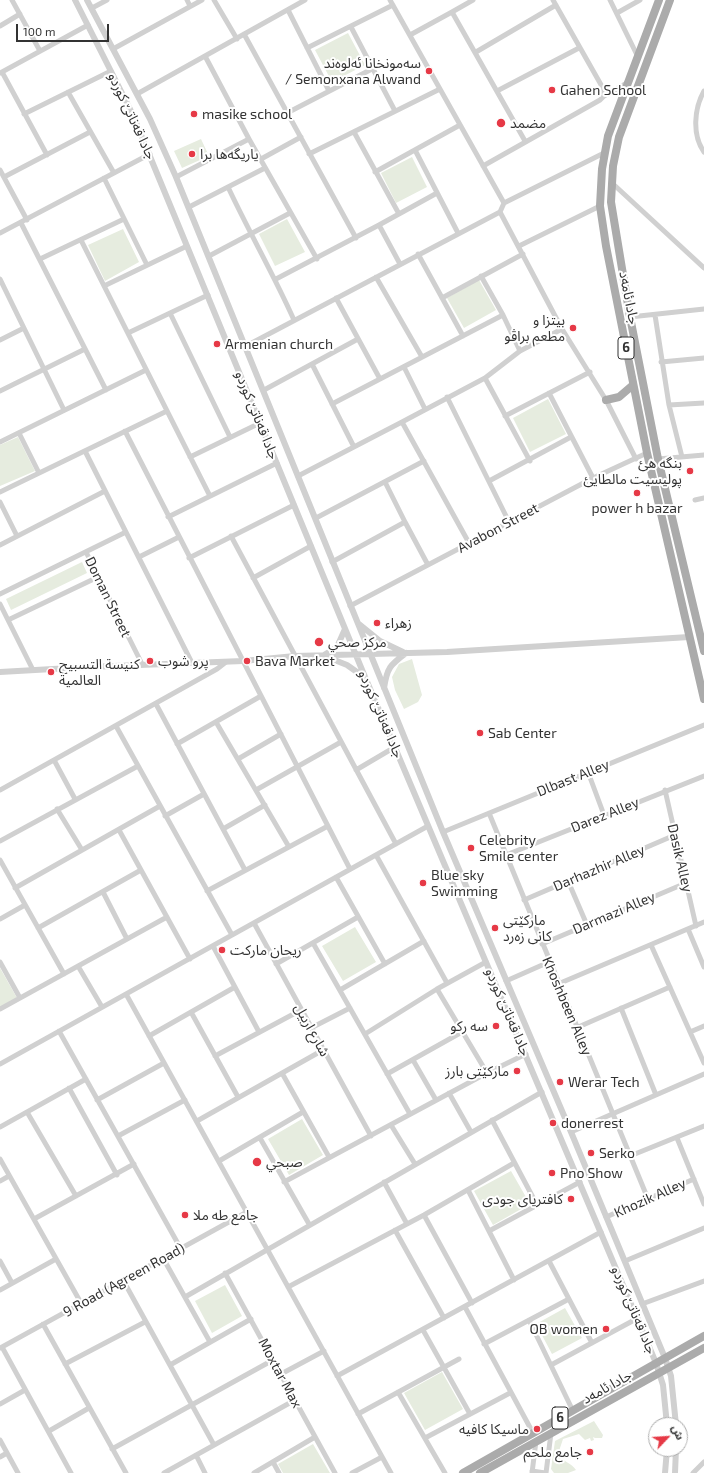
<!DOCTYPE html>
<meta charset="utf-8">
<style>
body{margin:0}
#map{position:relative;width:704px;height:1473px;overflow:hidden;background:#fff;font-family:"Exo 2","Noto Sans Arabic",sans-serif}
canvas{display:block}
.north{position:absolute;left:648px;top:1417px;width:40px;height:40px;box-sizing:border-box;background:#fff;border:1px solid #adadad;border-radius:50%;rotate:65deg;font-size:11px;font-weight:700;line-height:16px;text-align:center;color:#333}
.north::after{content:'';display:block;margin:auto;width:14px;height:18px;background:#e63946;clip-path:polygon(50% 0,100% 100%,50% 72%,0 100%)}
.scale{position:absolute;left:16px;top:24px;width:93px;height:18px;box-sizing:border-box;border:2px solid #333;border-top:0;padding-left:5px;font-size:12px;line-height:14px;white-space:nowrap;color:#333;-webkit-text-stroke:3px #fff;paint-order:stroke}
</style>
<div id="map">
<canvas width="704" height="1473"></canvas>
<div class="north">ش</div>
<div class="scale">100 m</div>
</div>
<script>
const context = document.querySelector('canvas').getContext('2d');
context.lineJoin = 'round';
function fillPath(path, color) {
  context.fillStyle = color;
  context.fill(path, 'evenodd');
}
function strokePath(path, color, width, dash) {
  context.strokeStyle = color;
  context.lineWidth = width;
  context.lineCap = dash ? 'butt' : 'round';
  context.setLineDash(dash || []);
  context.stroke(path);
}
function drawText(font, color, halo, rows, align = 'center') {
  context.font = font + ' "Exo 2","Noto Sans Arabic",sans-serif';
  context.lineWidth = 4;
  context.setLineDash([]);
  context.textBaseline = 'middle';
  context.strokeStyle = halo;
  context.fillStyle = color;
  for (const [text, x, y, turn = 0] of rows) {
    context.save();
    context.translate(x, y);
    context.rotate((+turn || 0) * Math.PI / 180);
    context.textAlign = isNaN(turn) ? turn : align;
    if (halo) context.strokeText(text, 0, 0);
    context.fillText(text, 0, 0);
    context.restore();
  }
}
fillPath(new Path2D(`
 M348,33l17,32 -33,17 -17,-32z
 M201,139l8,17 -27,12 -8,-17z
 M412,157l15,30 -31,16 -15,-30z
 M287,219l18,33 -30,14 -16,-32z
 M123,229l16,33 -34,19 -17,-36z
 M479,280l17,30 -32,18 -17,-30z
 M548,399l18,35 -36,18 -17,-34z
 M18,437l17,34 -35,15v-41z
 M82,562l5,11 -76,37 -5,-11z
 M412,659l10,36 -4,7 -14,7 -9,-19 -3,-13 7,-13z
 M355,927l21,35 -33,19 -21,-35z
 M0,968l17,30 -17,10z
 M302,1119l21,36 -34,20 -21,-36z
 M511,1171l19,33 -37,21 -19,-34z
 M225,1285l17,31 -30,17 -17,-32z
 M565,1308l17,30 -30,16 -16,-30z
 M442,1372l21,37 -38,21 -21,-37z
 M594,1421l9,14 -1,3h-7l-2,-1 1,3 -3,1 -1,-3 -5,2 -6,-6 -16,5 -5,15c5,8 14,9 18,16l-8,3h-14l-3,-4 4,-28z
 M313,1444l17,29h-47l-5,-9z`), '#e6ecdf');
strokePath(new Path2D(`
 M12,0l28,51
 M187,0l3,6
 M214,0l23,39
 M390,0l114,203 -4,9 62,117 44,71 30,59
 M610,0l27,55
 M92,8l15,-8
 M288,10l41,81
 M452,12l21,-12
 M617,13l23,-13
 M0,26l20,-12
 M351,27l44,84
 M244,34l112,204
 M410,35l42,-23 73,129
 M307,48l86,-43
 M113,49l89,-49
 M476,52l80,-47
 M205,56l44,83 68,120
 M2,72l45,83
 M0,73l88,-48
 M497,91l82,-43
 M704,91c-10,18 -12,44 0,61
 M68,92l46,81
 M137,94l168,-94
 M604,96l23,-13
 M287,113l85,-44
 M24,114l87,-43
 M354,132l45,82
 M415,150l43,83
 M309,154l131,-65
 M261,159l40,-22
 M483,166l117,-66 4,-4v-6l-51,-90
 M0,170l27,50
 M375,172l85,-47
 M4,177l86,-45
 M176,177l73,-38
 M104,178l43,87
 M612,183l92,85
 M228,187c21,45 46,88 66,133
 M504,203l100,-50
 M189,207l76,-39
 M21,223l85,167
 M379,225l58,-32
 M0,233l150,-79
 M81,240l129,256
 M519,246l81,-40
 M418,254l45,82
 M209,256l81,-43
 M40,259l84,-40
 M481,276l22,39 17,36
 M376,277l46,80
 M0,279l64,131
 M276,279l103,-54 21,39
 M104,286l83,-40
 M336,298l44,81
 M442,298l81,-44
 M170,313l60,124
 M655,315l14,90 13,52
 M630,317l74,-8
 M128,333l80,-38
 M0,340l24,-12
 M246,346l254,-134
 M661,362l43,-4
 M312,364l42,83
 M404,367l21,42
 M485,378l45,83
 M264,390l94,-51
 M0,391l85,-42
 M549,393l44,85
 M447,397l62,125
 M332,404l171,-89
 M669,405l35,-2
 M505,416l85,-44
 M125,431l225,438
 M19,433l20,40
 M0,442l146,-72
 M85,451l107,212
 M190,457l70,-34
 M658,459l46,-4
 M298,476l104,-54
 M489,481l82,-44
 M385,482l20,40
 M0,492l167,-81
 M695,500l9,-2
 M0,502l17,34
 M168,517l109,-54
 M316,518l108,-57
 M231,536l165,308
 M469,543l-67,-121 83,-44 35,-27 42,-22
 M0,545l105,-54
 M86,552l56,112
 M139,557l40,-20
 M189,558l105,-53
 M332,562l73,-40 23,43
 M253,578l58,-32
 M0,594l126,-62
 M0,604l33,66
 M350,606l243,-128 54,-25
 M8,620l90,-43
 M156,704l89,166
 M216,722l73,125
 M116,726l116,209
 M177,744l84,-48
 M238,759l43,-25
 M54,760l21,39
 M356,770l39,-23
 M588,772l16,43
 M0,790l217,-121 9,-7
 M256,790l85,-48
 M665,790l31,136
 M57,809l25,41
 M489,813l159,386
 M165,816l39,-22
 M223,829l42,-24
 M119,830l71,129
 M443,832l261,-107
 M0,841l138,-75
 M376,855l71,128
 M506,855l198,-79
 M0,860l64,114
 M336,877l49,87
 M568,881l19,44
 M15,888l145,-82
 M207,891l121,-65
 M103,892l24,47
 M524,900l151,-65
 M0,919l25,-14
 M254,923l117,213
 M38,928l103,-58
 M688,929l16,38
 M313,943l97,171
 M542,944l144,-61
 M651,945l53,118
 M213,946l46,86
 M0,962l20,36
 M276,964l82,-47
 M78,966l24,41
 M506,981l43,-19
 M558,984l146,-62
 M437,989l50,84
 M340,990l84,-49
 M126,994l265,479
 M621,1008l35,87
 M0,1009l167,-92
 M191,1012l47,85
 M311,1028l39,-20
 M576,1028l94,-41
 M59,1031l122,218
 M690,1032l14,-6
 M365,1034l72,-45 49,-27
 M149,1036l86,-49
 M215,1056l86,-46
 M413,1060l23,40
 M0,1064l428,-238
 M282,1073l47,84
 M387,1074l75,-42
 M69,1088l48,87
 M449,1093l22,39
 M97,1100l67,-37
 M27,1112l49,84
 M492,1120l45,85
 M197,1121l126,-71
 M391,1125l24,39
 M0,1127l86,-48
 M571,1132l133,-58
 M118,1136l67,-36
 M260,1138l49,86
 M677,1138l27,66
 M630,1156l74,-30
 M0,1159l81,144
 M219,1161l84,-49
 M0,1181l9,-5
 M284,1182l203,-109 39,-19
 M384,1182l23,42
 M468,1190l46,90
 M424,1215l48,88
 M606,1217l88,-38
 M34,1219l100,-55
 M395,1230l49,88
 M489,1231l91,-49
 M163,1258l47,84
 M0,1261l12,22
 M549,1261l43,82
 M625,1261l79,-33
 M225,1273l110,200
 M123,1280l91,165
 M288,1287l136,-72 90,-52
 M0,1290l56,-31
 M185,1297l357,-205
 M642,1304l62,-23
 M465,1307l68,126
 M529,1320l44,91
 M43,1324l83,149
 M423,1330l47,84
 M484,1344l85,-45
 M2,1347l69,126
 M0,1348l247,-136
 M65,1364l80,-42
 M170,1365l81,-46
 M551,1365l87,-47
 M281,1374l43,-23
 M337,1376l264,-144
 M398,1392l47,81
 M0,1404l25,-14
 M358,1414l101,-55
 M49,1431l40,-23
 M425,1438l85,-45
 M0,1440l18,33
 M112,1449l161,-89
 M196,1455l9,18
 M0,1457l7,-4
 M273,1462l6,11
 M532,1471l13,2
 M164,1473l131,-73
 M254,1473l61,-36
 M352,1473l30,-16
 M532,1473l4,-32
 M546,1473l5,-40
 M693,1473l11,-11`), '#d0d0d0', 5);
strokePath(new Path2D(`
 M75,0l57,113 233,564 291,686 7,22 4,40
 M87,0l63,119 26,58 267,655 128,300 94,226 6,18 5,49
 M359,624l21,17 23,11
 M324,655l13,-8 8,-18
 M327,657l20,8 17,12
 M0,672l88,-5 155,-6 52,-5 152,-4 242,-15
 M384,688c3,-20 6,-23 22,-35
 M665,1473l2,-24
 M675,1473l1,-24`), '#d0d0d0', 6);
strokePath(new Path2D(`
 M659,0l-51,136 -6,33 -2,37 6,40 41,207 57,246
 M670,0l-51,137 -6,29 -2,36 19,115 28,142 46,192
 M606,400l13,-3 14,-12
 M463,1473l241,-137
 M480,1473l224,-125`), '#ababab', 8);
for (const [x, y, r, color] of [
 [429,71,4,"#e63946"],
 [552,90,4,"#e63946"],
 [194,114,4,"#e63946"],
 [501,123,5,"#e63946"],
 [192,154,4,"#e63946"],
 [573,328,4,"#e63946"],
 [217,344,4,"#e63946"],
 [690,471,4,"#e63946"],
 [637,493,4,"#e63946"],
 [377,623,4,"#e63946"],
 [319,642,5,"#e63946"],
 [150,661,4,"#e63946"],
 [247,661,4,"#e63946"],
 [51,672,4,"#e63946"],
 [480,733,4,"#e63946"],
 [471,848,4,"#e63946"],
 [423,883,4,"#e63946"],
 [495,928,4,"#e63946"],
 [222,950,4,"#e63946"],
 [496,1026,4,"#e63946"],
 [517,1071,4,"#e63946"],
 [560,1082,4,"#e63946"],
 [553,1123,4,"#e63946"],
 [591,1153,4,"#e63946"],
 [257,1162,5,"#e63946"],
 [552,1173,4,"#e63946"],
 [571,1199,4,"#e63946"],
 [185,1215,4,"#e63946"],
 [606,1329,4,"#e63946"],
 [537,1429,4,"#e63946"],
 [590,1452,4,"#e63946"]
]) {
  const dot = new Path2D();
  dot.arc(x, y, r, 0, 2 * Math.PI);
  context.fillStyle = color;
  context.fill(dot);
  strokePath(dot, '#fff', 1.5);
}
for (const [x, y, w] of [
 [626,348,16],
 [560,1418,16]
]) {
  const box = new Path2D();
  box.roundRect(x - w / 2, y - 11, w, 22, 3);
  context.fillStyle = '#fff';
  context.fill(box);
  strokePath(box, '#333', 1);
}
drawText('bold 13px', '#333', null, [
 ["6",626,348],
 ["6",560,1418]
]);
drawText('14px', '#333', '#fff', [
 ["سەمونخانا ئەلوەند",421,63,"right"],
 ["/ Semonxana Alwand",421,79,"right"],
 ["Gahen School",560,90],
 ["masike school",202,114],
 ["مضمد",510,123],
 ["یاریگەھا برا",200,154],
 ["بيتزا و",565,320,"right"],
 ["مطعم براڤو",565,336,"right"],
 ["Armenian church",225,344],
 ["بنگه هئ",682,463,"right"],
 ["پوليسيت مالطايئ",682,479,"right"],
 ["power h bazar",637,508,"center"],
 ["زهراء",385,623],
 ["مركز صحي",328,642],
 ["پرو شوب",158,661],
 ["Bava Market",255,661],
 ["كنيسة التسبيح",59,664],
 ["العالمية",59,680],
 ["Sab Center",488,733],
 ["Celebrity",479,840],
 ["Smile center",479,856],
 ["Blue sky",431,875],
 ["Swimming",431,891],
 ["مارکێتی",503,920],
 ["کانی زەرد",503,936],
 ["ريحان ماركت",230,950],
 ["سه ركو",488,1026,"right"],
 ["مارکێتی بارز",509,1071,"right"],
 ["Werar Tech",568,1082],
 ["donerrest",561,1123],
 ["Serko",599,1153],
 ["صبحي",266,1162],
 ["Pno Show",560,1173],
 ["کافتریای جودی",563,1199,"right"],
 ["جامع طه ملا",193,1215],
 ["OB women",598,1329,"right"],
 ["ماسيكا كافيه",529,1429,"right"],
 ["جامع ملحم",582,1452,"right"]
], 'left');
drawText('14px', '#333', '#fff', [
 ["جادا قەناتێ کوردو",132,116,65],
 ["جادا ئامەد",629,298,79],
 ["جادا قەناتێ کوردو",257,415,68],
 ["Avabon Street",498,528,-28],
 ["Doman Street",108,597,64],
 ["جادا قەناتێ کوردو",381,714,67],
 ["Dlbast Alley",573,778,-22],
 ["Darez Alley",605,815,-22],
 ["Dasik Alley",680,858,77],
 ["Darhazhir Alley",599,868,-23],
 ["Darmazi Alley",614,913,-23],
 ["Khoshbeen Alley",567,1006,67],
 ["جادا قەناتێ کوردو",508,1012,67],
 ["شارع اربيل",312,1030,61],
 ["Khozik Alley",650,1198,-24],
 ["9 Road (Agreen Road)",124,1280,-29],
 ["جادا قەناتێ کوردو",634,1310,67],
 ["Moxtar Max",280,1373,62],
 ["جادا ئامەد",607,1387,-29]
]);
</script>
